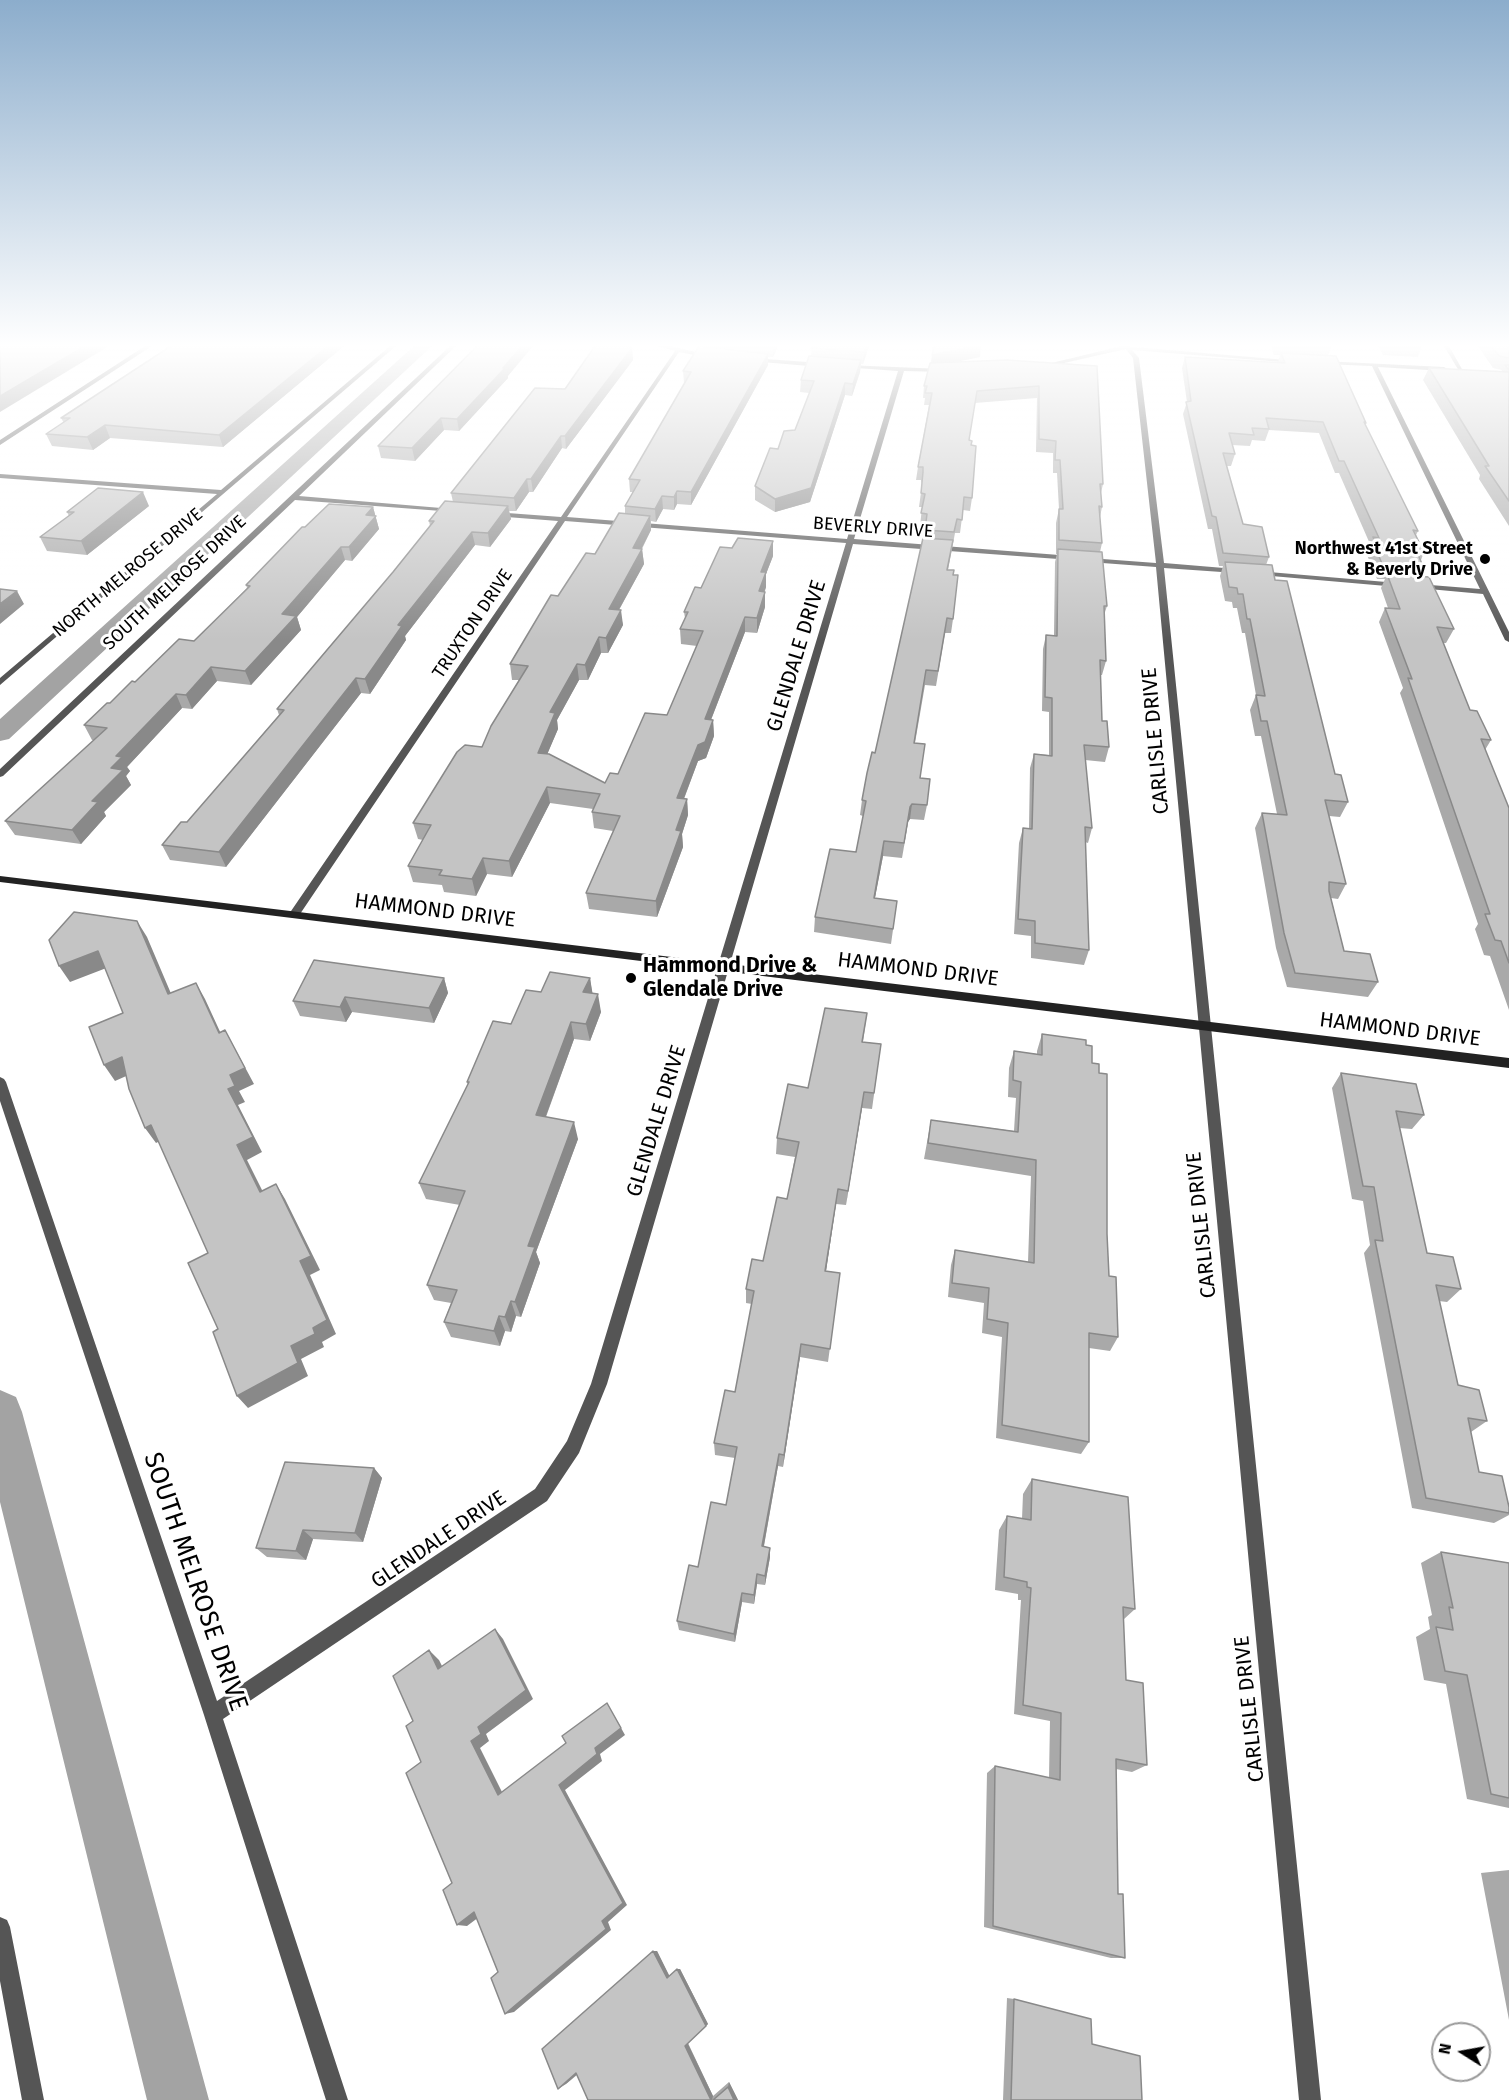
<!DOCTYPE html>
<style>
body{margin:0}
#map{position:relative;width:1509px;height:2100px;overflow:hidden;background:#fff;font-family:"Fira Sans",sans-serif}
canvas{display:block}
.north{position:absolute;left:1431px;top:2022px;width:60px;height:60px;box-sizing:border-box;background:#fff;border:2px solid #999;border-radius:50%;rotate:281deg;font-size:16px;font-weight:700;line-height:24px;text-align:center;color:#000}
.north::after{content:'';display:block;margin:auto;width:21px;height:27px;background:#000;clip-path:polygon(50% 0,100% 100%,50% 72%,0 100%)}
</style>
<div id="map">
<canvas width="1509" height="2100"></canvas>
<div class="north">N</div>
</div>
<script>
const context = document.querySelector('canvas').getContext('2d');
context.lineJoin = 'round';
function fillPath(path, color) {
  context.fillStyle = color;
  context.fill(path, 'evenodd');
}
function strokePath(path, color, width, dash) {
  context.strokeStyle = color;
  context.lineWidth = width;
  context.lineCap = dash ? 'butt' : 'round';
  context.setLineDash(dash || []);
  context.stroke(path);
}
function drawText(font, color, halo, rows, align = 'center') {
  context.font = font + ' "Fira Sans",sans-serif';
  context.lineWidth = 6;
  context.setLineDash([]);
  context.textBaseline = 'middle';
  context.strokeStyle = halo;
  context.fillStyle = color;
  for (const [text, x, y, turn = 0] of rows) {
    context.save();
    context.translate(x, y);
    context.rotate((+turn || 0) * Math.PI / 180);
    context.textAlign = isNaN(turn) ? turn : align;
    if (halo) context.strokeText(text, 0, 0);
    context.fillText(text, 0, 0);
    context.restore();
  }
}
fillPath(new Path2D(`
 M414,346h18l-423,393 -9,2v-22z
 M0,1390l16,7 6,15 187,688h-62l-147,-598z`), '#a3a3a3');
fillPath(new Path2D(`
 M145,346h7l-152,99v-5z
 M390,346h6l-396,339v-7l217,-184 -217,-16v-4l221,16z
 M450,346h6l-157,150 154,13 2,1v2l-160,-12 -292,276 -3,1v-8z
 M657,346h13l44,10 -3,2 -32,-6 -112,165 280,22 51,-168 -56,-4 3,-2 99,4 2,3 -42,-1 -50,168 218,17 4,2 -4,2 -219,-16 -246,840 -28,69 -32,48 -324,218 125,381h-22l-122,-385 -204,-614v-24l4,2 2,3 211,619 318,-212 32,-48 24,-57 255,-841 -281,-22 -267,396h-8l-1,-3 269,-393 -64,-5 -4,-2 4,-2 67,5 114,-166z
 M1122,346l176,15 -3,2 -163,-13 7,8 25,205 72,6 4,2 -4,2 -72,-5 157,1532h-22l-143,-1533 -67,-5 -4,-2 4,-2 67,5 -23,-205 -7,-9 -84,19 -3,-2z
 M1444,346h5l14,25h-4z
 M752,358l69,5 3,2 -3,2 -71,-6z
 M1322,361l122,6 3,2 -3,2 -66,-4 131,265v10l-4,-2 -22,-46 -65,-6 -4,-2 4,-2 62,5 -108,-223 -48,-2z
 M1257,571l141,12 4,2 -4,2 -138,-12h-3z
 M0,1917l7,3 3,7 34,173h-22l-22,-119z`), '#555');
fillPath(new Path2D(`
 M0,876l1509,182v10l-1509,-186z`), '#222');
fillPath(new Path2D(`
 M344,346l-121,101 -113,-9 -17,12 -41,-4 -6,-12 18,-11 -3,-5z
 M699,346h79l-5,11h-5v8l-77,140 -14,-1 -3,6 -11,-1 -7,13 -5,-1v9l-9,19 2,15 -25,46 4,15 -15,28h-7l-13,27h-9l-22,40 1,9 -11,25 58,29 13,-9 49,-59 30,-69 -16,-2 -1,-15 5,-11 -1,-6 17,-24 72,-32 -7,18v13l-1,4v16l-8,26 -12,-1 -34,88h2l1,16 -8,22 -8,3 -14,38h3l1,16 -6,19 1,13 -26,70 -68,-8 -3,-16 27,-62 -19,-3 -2,-16 1,-3 -43,-6 -38,74 -25,-3 -11,22 -32,-4 -2,-7 -29,-3 -5,-16 15,-26 -5,-1 -5,-16 69,-76 37,-67h-7l-2,-16 48,-68 37,-42 30,-40v-8l8,-14h-3l-1,-13 56,-96h-1l-1,-12z
 M812,346h57l-6,18h-2l-1,8 -8,24 -7,-1 -35,107 -35,10 -20,-12v-14l23,-37 17,-19 14,-37 -9,-1 1,-12 10,-24z
 M1271,346h61l-4,9 38,68 -1,2 53,106 -2,4 8,17 -3,8 3,9 -3,8 33,52 -8,14h-3l27,67 21,30 -6,10 24,58v202l-19,-54 -6,-1 -9,-26 3,-5 -78,-231 3,-5 -24,-66 6,-14h3l-7,-20 4,-9h-8l-10,-24 1,-3v-2l2,-6 -31,-71h-4l-16,-40 -50,-3 -4,11 -13,-1 -2,6 -18,-1 3,9 -4,12h-4l16,58 26,33 -3,8 9,15 60,194 13,28 -8,15 -11,-1 17,68 -8,15 -7,-1 13,53 34,31 -10,15 -81,-10 -11,-39 -21,-120 7,-15 15,1 -16,-78h-6l-5,-26 6,-15 -11,-62h-3l-5,-25h-4l-1,-6 -7,-1 -5,-25 3,-10h-4l-7,-37h-4l-25,-115 4,-12 -5,-34 3,-11 93,6 2,-8h-6z
 M1378,346h44l-4,11 -35,-2z
 M1478,346h31v180l-30,-47 1,-4 -57,-95 6,-12 72,4 1,-2 -9,-2z
 M632,348l1,12 -67,89 -4,-1 -29,44h-4l-13,19h-7l2,8 -21,28 -15,-2 -70,91 1,4 -36,54 -9,-1 -135,174 -56,-7 -8,-15 25,-23 92,-107 -2,-6 116,-137 37,-46 -1,-5 24,-19 -2,-9 114,-104z
 M932,355l48,2 -26,5 143,4 6,118 -2,9 1,14 -2,10 2,26 -2,9 7,54 -3,9 2,46 -4,14h-2l2,46 7,26 -4,15 -20,-2 7,68 -4,15 -3,-1 4,108 -5,15 -53,-7v-22l-17,-2 5,-91 4,-15h6l1,-60 4,-14 15,1v-43l-7,-1 1,-62 3,-14 8,1 1,-74 2,-8h-1v-31l3,-14 -2,-36h-4v-20l-17,-1 1,-54 -62,5 -6,37 2,5 1,53 -2,13 -7,-1 -3,23h-5l-7,37 5,5v44l-2,14h-6l-9,53 -11,-1 -10,58 5,35 7,27 -3,15 -14,-1 -2,3 -6,36 -19,-2 -8,42 22,3 -6,43 -77,-12 1,-15 41,-65 7,-36 -3,-1 2,-15 13,-47 49,-215 1,-11h-5l2,-20h-3l3,-22 -1,-5h-5l2,-13 11,-62h-5l1,-7h-2l1,-12 7,-23z
 M508,376v2l-49,53 -15,-1 -29,31 -34,-3 -3,-12z
 M149,506l-62,49 -40,-4 -7,-14 29,-21 -2,-4z
 M373,507l6,22 -27,32 -7,-1 -48,57 4,13 -50,55 -34,-4 -25,28 -10,-1 -55,59 3,4 -4,5 5,9 -27,27 2,4 -25,28 -66,-9 -10,-14 89,-81h-2l-8,-15 51,-43 59,-41 53,-53 -1,-3 59,-58z
 M444,978l4,15 -14,30 -82,-11 -6,10 -46,-6 -7,-15z
 M590,978l2,15 9,19 -11,29 -16,-2 -28,78 32,22 -42,113 4,11 -19,54 -5,-1 -5,16 -6,-1 -5,15 -49,-9 -7,-15 7,-19 -17,-3 -7,-15 33,-80 -34,-6 -7,-16 49,-98 -1,-3 44,-58 30,-32z
 M867,1013l-4,29 18,2 -9,65 -10,-1 -16,97 -10,-1 -10,67 14,2 -12,89 -28,-5 -17,110 -5,-1 -14,80 6,11 -5,28 -8,-1 -3,20 -12,-2 -7,40 -56,-12 -2,-9 21,-54 28,-62 9,-47 -20,-3 -1,-12 21,-51 17,-88 -6,-1v-14l17,-28 24,-62 8,-42 -19,-3 1,-16 31,-50z
 M1042,1034l44,11 6,18 15,171 2,42 9,61 -8,14 -21,-3v94l-8,12 -85,-16 6,-101 -20,-4 2,-30 -36,-6 3,-32 4,-15 73,12 3,-86 -107,-17 7,-39 83,11 2,-33 -8,-1 1,-29 5,-17 23,3v-3z
 M1341,1073l83,42 -12,14 -13,-1 28,125 34,36 -14,13 -8,-1 19,84 29,36 -16,11 8,40 30,35v8l-15,8 -82,-15 -48,-255 6,-8 -7,-44 -11,-2 -20,-111z
 M374,1468l8,10 -19,64 -50,-3 -7,21 -39,-3 -11,-9z
 M1032,1479l103,130 -12,11 3,60 21,85 -15,7 -16,-3 2,125 7,64h-14l-127,-31 3,-154 8,-7 54,12 1,-57 -36,-7 7,-114h-3v-6l-23,-4 4,-60 8,-14 15,3 1,-25z
 M1441,1552l68,11v245l-42,-9 -21,-115 -22,-4 -8,-43 14,-8 -2,-12 4,-2 -11,-52z
 M1509,1870v150l-28,-147z
 M653,1951h4l12,25 11,-7 28,55 -20,19 25,53 16,-14 9,18h-150l-11,-25 -11,9z
 M1007,1998l7,1 78,45 50,56h-139z`), '#a9a9a9');
fillPath(new Path2D(`
 M85,346h24l-109,66v-16z
 M328,346h16l-121,101 -4,-12z
 M522,346h11l-25,30v2l-49,53 -2,-12z
 M773,346h5l-5,11z
 M866,346h3l-6,18 1,-12z
 M976,346h5l-1,11 -49,10 1,-12z
 M632,348l1,12 -67,89 -1,-13z
 M768,354v11l-77,140v-13z
 M861,360l-1,12 -8,24 1,-12z
 M845,383v12l-35,107 -35,10v-13z
 M441,418l3,12 -29,31 -3,-13z
 M105,425l5,13 -17,12 -6,-13z
 M561,436l1,12 -29,44 -2,-13z
 M527,479l2,13 -13,19 -2,-13z
 M677,491v13l-3,6v-13z
 M143,492l6,14 -62,49 -6,-14z
 M662,496l1,13 -7,13 -1,-13z
 M508,506l3,13 -21,28 -2,-14z
 M373,507l6,22 -27,32 -3,-14 17,-32z
 M650,516l1,14 -17,33 -1,-15z
 M472,532l3,13 -70,91 1,4 -36,54 -5,-15 33,-54z
 M773,541v15l-7,18v13l-7,19v-15l2,-19z
 M341,547l4,13 -48,57 4,13 -50,55 -6,-14 37,-57z
 M642,549l2,15 -33,60 -2,-15z
 M17,591l7,13 -24,20v-20z
 M765,592v15l-8,26v-15z
 M621,610l2,15 -15,28 -2,-15z
 M745,617v15l-40,103v-16z
 M599,637l2,16 -13,27 -3,-15z
 M577,664l2,16 -22,40 1,9 -17,40 -3,-16 12,-41z
 M211,667l6,14 -25,28 -6,-14z
 M356,678l5,15 -135,174 -7,-15z
 M176,694l6,14 -55,59 3,4 -4,5 5,9 -27,27 2,4 -25,28 -9,-14 20,-29 19,-33 5,-12z
 M713,720l1,16 -8,22 -8,3 -20,53 -1,-16 21,-53z
 M547,787l3,16 -38,74 -3,-16z
 M687,799l1,16 -6,19 1,13 -26,70 -1,-16 20,-71z
 M912,804l-2,15 -2,3 -6,36 8,-51z
 M884,841l-1,15 -11,57 2,-15z
 M483,858l4,16 -11,22 -4,-17z
 M137,921l10,16 31,73 -10,-16z
 M98,951l11,16 -39,15 -11,-16z
 M444,978l4,15 -14,30 -5,-15z
 M590,978l3,18 -10,-4z
 M196,983l9,16 23,50 -9,-16z
 M598,994l3,18 -11,29 -4,-17z
 M345,997l7,15 -6,10 -6,-15z
 M571,1022l3,17 -34,93 -4,-17z
 M225,1030l29,54 -15,7 6,11 -7,3 24,47 -15,8 23,46 -10,-14 -23,-47 -9,-56 2,-14z
 M122,1057l11,16 -18,8 -11,-16z
 M864,1092l-2,16 -16,97 2,-14z
 M574,1122l4,17 -42,113 4,11 -19,54 -6,-15 13,-56z
 M151,1125l11,15 -6,3 -11,-15z
 M276,1184l9,15 35,71 -10,5 26,59 -14,8 2,5 -23,12 7,17 -60,32 -11,-12 54,-50 22,-18 -13,-67z
 M838,1189l-2,15 -12,81 1,-14z
 M511,1301l5,15 -5,16 -6,-15z
 M499,1316l6,15 -5,15 -6,-15z
 M801,1344l-1,13 -17,110 1,-12z
 M779,1454l-1,12 -16,90v-10z
 M374,1468l8,10 -19,64 -8,-9z
 M303,1530l10,9 -7,21 -10,-9z
 M770,1548v9l-5,28v-9z
 M757,1574v10l-3,20v-9z
 M742,1593v9l-7,40 -1,-8z
 M495,1629l8,10 30,60 -47,35 3,7 -9,7 26,52 -8,-5 -27,-54 7,-14z
 M429,1650l10,10 9,18 -10,-9z
 M607,1703l18,32 -25,19 2,7 -37,29 62,115 -19,17 3,8 -97,82 -9,2 97,-93 -43,-136z
 M474,1912l9,2 -16,12 -10,-1z
 M653,1951h4l13,26 -3,1z
 M677,1969h3l28,55 -2,2z
 M687,2042l26,54 -1,4h-1l-26,-54z
 M583,2069l-17,15 -8,5 18,-16z
 M729,2082l9,18h-4l-6,-13z`), '#898989');
const building = new Path2D(`
 M0,346h85l-85,50z
 M171,346h157l-109,89 -114,-10 -18,12 -41,-3 24,-16h-9z
 M477,346h45l-19,22 3,-1 -49,52 -16,-1 -29,30 -34,-2z
 M595,346h33l4,2 -67,88h-4l-30,43h-4l-13,19 -63,-5 84,-105 30,1z
 M699,346l69,8 -77,138 -14,-1 -3,6 -12,-1 -7,13 -30,-3 15,-26 -11,-1 62,-107 -8,-1z
 M812,346h54l-2,6 -53,-4z
 M934,346h42l-44,9z
 M1491,346h18v12l-10,-2z
 M1281,353l55,3 30,67 -2,-1 54,109 -5,-1 11,22h-7l7,17 -41,-3 -10,-24h2l-2,-5 6,1 -35,-77h-5l-16,-39 -57,-4 3,11 -17,-1 2,7 -25,-2 6,21 -12,-1 20,71 19,3 7,30 -46,-4 -7,-36 -4,-1 -26,-114 5,-1 -6,-44 100,6z
 M809,356l52,4 -8,24 -8,-1 -34,105 -36,11 -20,-13 15,-38 8,1 6,-18 11,-1 19,-49 -13,-1z
 M1007,360l90,6 6,118h-3l2,23 -3,-1 3,37 -43,-3v-31h4l-3,-49h-5l1,-19 -17,-2v-53l-62,5 -8,49 3,1 -1,4 5,1 -4,52 -8,-1 -2,23 -5,-1 -3,13 -29,-2 2,-16 -6,-1 4,-19 -4,-1 2,-21v-5h-5l14,-74h-7l2,-7h-3l6,-23z
 M1505,365h4v5z
 M1429,368l80,4v129l-24,-35h4z
 M98,488l45,4 -62,49 -41,-4 34,-25h-7z
 M445,501l63,5 -20,27 -16,-1 -74,93 4,1 -37,53 -9,-1 -137,174 -57,-7 19,-23h6l97,-112 -7,-1 116,-137 41,-51h-5z
 M329,504l44,3 -7,8 10,1 -27,31h-8l-59,67 14,2 -51,55 -34,-4 -25,28 -10,-1 -60,62 6,1 -11,11 12,2 -31,31 6,1 -26,28 -67,-9 102,-93 -23,-3 23,-22h3l22,-22 3,1 44,-43 15,2 56,-55 -4,-1 56,-58h3z
 M619,513l31,3 -17,32 9,1 -33,60 12,1 -15,28 -7,-1 -14,28 -8,-1 -27,48 5,1 -17,40 11,1 56,29 5,-10 8,1 27,-61 22,2 36,-84 -23,-2 8,-17h-4l11,-25 6,1 19,-41 12,1 6,-10 35,3 -12,31h5l-7,19 6,1 -8,26 -12,-1 -40,102 8,1 -8,22 -7,3 -21,53 10,1 -11,31 5,1 -25,70 -70,-8 34,-77 -28,-4 8,-18 -53,-7 -38,74 -26,-3 -11,21 -33,-4 3,-5 -34,-4 23,-41 -18,-2 44,-71 8,-7 17,2 9,-21 37,-60 -18,-2 41,-69 7,1 28,-43 9,1z
 M923,538l30,2 -6,30h7l-1,5h5l-5,44 -6,-1 -9,53 -12,-1 -12,73 11,1 -5,34 10,1 -3,26 -15,-1 -2,3 -6,36 -20,-2 -10,57 23,3 -4,28 -78,-12 15,-68 26,3 10,-51 -4,-1 5,-27 5,-21 3,1z
 M1058,549l44,3 5,54h-3l2,55 -6,-1 2,61h5l2,26 -25,-2 8,83 -7,-1 4,123 -54,-7v-22l-17,-2 5,-91 9,1 2,-75 18,2v-58l-7,-1 1,-62 11,1z
 M1225,562l47,3 3,15 12,1 48,193 6,1 7,27 -23,-2 21,84 -17,-2v9l15,60 26,3 8,28 -83,-9 -11,-40 -22,-120 25,2 -20,-94h-6l-5,-26 9,1 -15,-77h-3l-4,-25h-5l-1,-6 -8,-1z
 M1387,574l42,3 25,52 -17,-2 33,83 7,1 14,29 -10,-1 28,69v155l-8,-22 -6,-1 -10,-26h5l-82,-236 4,1 -27,-71 15,1z
 M0,589l17,2 -17,13z
 M74,912l63,9 31,73 28,-11 23,50 6,-3 20,38 -15,7 5,11 -7,3 25,48 -16,8 23,47 16,-8 35,72 -11,5 27,59 -14,8 2,6 -24,12 7,17 -61,33 -24,-64 5,-3 -30,-66 20,-10 -57,-128 -6,3 -16,-39 -7,-32 -18,8 -15,-38 34,-14 -25,-62 -39,15 -10,-26z
 M314,960l130,18 -15,30 -84,-11 -5,10 -47,-6z
 M550,972l40,6 -7,14 15,2 -12,30 -15,-2 -35,93 38,7 -46,124 7,1 -20,55 -4,-1 -6,16 -6,-1 -5,15 -50,-9 13,-32 -30,-5 38,-94 -46,-8 50,-101h-2l26,-61 18,3 15,-34 15,2z
 M825,1008l42,5 -5,29 19,2 -7,49 -10,-1 -16,99 -10,-2 -13,82 15,2 -10,76 -29,-5 -17,111 -5,-1 -17,92 8,2 -5,28 -8,-2 -3,21 -12,-2 -8,41 -57,-13 12,-56 9,2 13,-65 15,3 11,-58 -23,-4 11,-53 10,2 19,-101 -8,-2 6,-30 11,2 14,-64 10,2 12,-57 -22,-4 11,-54 20,4z
 M1042,1034l44,6v5l6,1v17l7,1v9l8,1v160l2,42 7,1 2,60 -29,-4v109l-87,-17 6,-102 -21,-4 2,-31 -37,-5 3,-33 79,13 2,-103 -108,-17 3,-23 87,12 3,-50 -8,-2 1,-29 28,4z
 M1341,1073l75,11 8,31 -28,-4 31,142 26,4 8,32 -25,-4 22,100 21,5 8,31 -19,-3 11,54 23,4 7,31v6l-83,-15 -51,-258 8,1 -9,-54 -11,-1z
 M285,1462l89,6 -19,65 -52,-3 -7,21 -40,-3z
 M1032,1479l96,18 7,112 -12,-2 3,73 17,3 4,82 -31,-6 2,135h5l2,64 -132,-32 2,-160 65,14 1,-67 -38,-8 8,-117 -4,-1v-5l-23,-5 3,-61 24,4z
 M1441,1552l68,11v235l-18,-4 -24,-119 -22,-4 -9,-44 17,3 -4,-23 4,1z
 M495,1629l31,61 -48,37 3,7 -10,7 27,54 68,-52 -4,-7 45,-33 14,25 -26,20 2,6 -38,31 64,118 -21,18 4,8 -101,85 -14,-36 7,-6 -24,-60 -17,13 -14,-35 9,-7 -46,-110 15,-11 -15,-36 7,-5 -20,-45 36,-26 9,19z
 M653,1951l14,27 10,-9 29,57 -21,20 26,54h-123l-12,-27 -18,16 -16,-40z
 M1014,1999l77,20 1,25 48,12 2,44h-131z
 M728,2087l6,13h-21z`);
fillPath(building, '#c4c4c4');
strokePath(building, '#898989', 1.5);
const sky = context.createLinearGradient(0, 0, 0, 640);
sky.addColorStop(0, '#8cadcc');
sky.addColorStop(0.54, '#fff');
sky.addColorStop(1, '#ffffff00');
context.fillStyle = sky;
context.fillRect(0, 0, 1509, 640);
for (const [x, y, r, color] of [
 [1485,559,6,"#000"],
 [631,978,6,"#000"]
]) {
  const dot = new Path2D();
  dot.arc(x, y, r, 0, 2 * Math.PI);
  context.fillStyle = color;
  context.fill(dot);
  strokePath(dot, '#fff', 2);
}
drawText('18px', '#000', '#fff', [
 ["BEVERLY DRIVE",873,528,4],
 ["NORTH MELROSE DRIVE",128,573,-40],
 ["SOUTH MELROSE DRIVE",175,583,-43],
 ["TRUXTON DRIVE",473,624,-56]
]);
drawText('bold 18px', '#000', '#fff', [
 ["Northwest 41st Street",1473,549],
 ["& Beverly Drive",1473,570]
], 'right');
drawText('21px', '#000', '#fff', [
 ["GLENDALE DRIVE",797,656,-73],
 ["CARLISLE DRIVE",1156,741,-95],
 ["HAMMOND DRIVE",435,911,7],
 ["HAMMOND DRIVE",918,970,7],
 ["HAMMOND DRIVE",1400,1030,7],
 ["GLENDALE DRIVE",657,1121,-73],
 ["CARLISLE DRIVE",1202,1225,-96],
 ["GLENDALE DRIVE",439,1540,-34],
 ["CARLISLE DRIVE",1250,1709,-96]
]);
drawText('bold 21px', '#000', '#fff', [
 ["Hammond Drive &",643,966],
 ["Glendale Drive",643,990]
], 'left');
drawText('26px', '#000', '#fff', [
 ["SOUTH MELROSE DRIVE",195,1582,71]
]);
</script>
